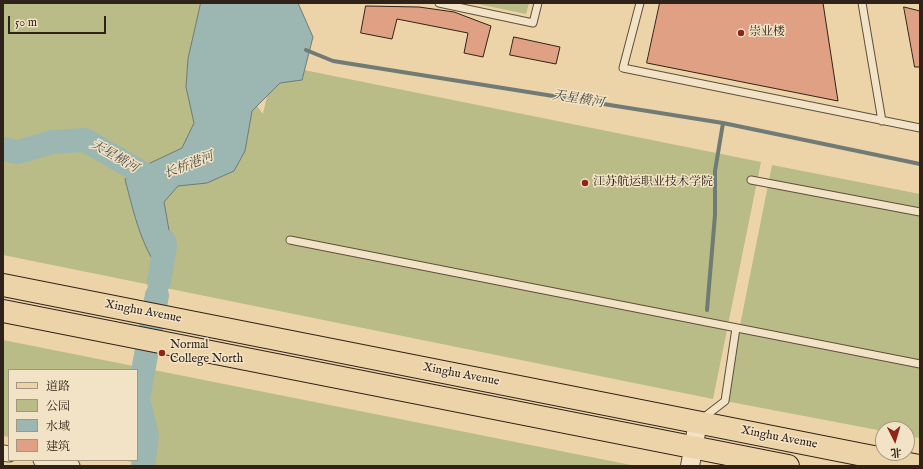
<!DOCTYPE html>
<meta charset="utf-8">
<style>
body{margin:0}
#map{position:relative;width:923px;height:469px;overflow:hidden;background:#edd4a8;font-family:"IM FELL English","Noto Serif SC",serif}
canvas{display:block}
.frame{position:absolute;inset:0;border:4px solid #2f2319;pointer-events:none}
.legend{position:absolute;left:8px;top:369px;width:130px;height:92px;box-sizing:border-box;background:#f3e3c6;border:1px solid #a59681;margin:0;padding:5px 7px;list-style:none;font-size:12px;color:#2f2319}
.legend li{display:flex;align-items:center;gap:8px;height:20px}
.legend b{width:20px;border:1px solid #a59681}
.north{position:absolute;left:875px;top:421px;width:40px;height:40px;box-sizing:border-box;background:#f3e3c6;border:1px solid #a59681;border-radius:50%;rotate:175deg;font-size:11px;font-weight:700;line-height:16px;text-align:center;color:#2f2319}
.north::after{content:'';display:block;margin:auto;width:14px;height:18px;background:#8f2418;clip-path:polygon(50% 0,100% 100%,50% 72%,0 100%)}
.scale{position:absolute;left:8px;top:16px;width:98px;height:18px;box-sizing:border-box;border:2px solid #2f2319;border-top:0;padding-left:5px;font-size:12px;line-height:14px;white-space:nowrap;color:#2f2319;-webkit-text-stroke:3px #f3e3c6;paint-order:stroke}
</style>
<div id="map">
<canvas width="923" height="469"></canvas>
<div class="frame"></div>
<ul class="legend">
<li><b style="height:5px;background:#edd4a8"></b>道路</li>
<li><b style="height:11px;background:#b9bc87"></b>公园</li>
<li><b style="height:11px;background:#9cb6b2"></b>水域</li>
<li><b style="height:11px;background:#dfa083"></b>建筑</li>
</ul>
<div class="north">北</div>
<div class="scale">50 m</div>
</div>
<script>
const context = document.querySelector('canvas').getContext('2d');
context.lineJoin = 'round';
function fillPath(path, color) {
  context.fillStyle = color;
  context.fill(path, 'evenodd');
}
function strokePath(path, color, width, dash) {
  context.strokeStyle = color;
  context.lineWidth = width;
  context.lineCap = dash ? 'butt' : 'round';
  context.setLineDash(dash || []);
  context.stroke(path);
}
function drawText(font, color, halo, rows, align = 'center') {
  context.font = font + ' "IM FELL English","Noto Serif SC",serif';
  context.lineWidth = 3;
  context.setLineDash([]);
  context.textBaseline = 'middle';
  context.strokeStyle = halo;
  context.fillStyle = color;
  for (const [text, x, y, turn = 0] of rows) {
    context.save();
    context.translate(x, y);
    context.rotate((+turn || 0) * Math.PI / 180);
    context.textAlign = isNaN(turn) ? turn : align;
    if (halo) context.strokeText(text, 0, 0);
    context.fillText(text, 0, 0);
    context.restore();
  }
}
fillPath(new Path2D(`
 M3,3h249l-23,65 34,46 11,-50 487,98 -48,237 -710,-144z
 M473,3h56l-3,11z
 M772,165l148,29v244l-13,-2v-7h-24v2l-158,-30z
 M3,340l633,126h-484l-30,-6h15v-90h-128v67l-6,-1z`), '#b9bc87');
const water = new Path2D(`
 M201,3h97l15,34 -11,43 -22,3 -28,28 -7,40 -11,20 -27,12 -29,3 -14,16 8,45 -6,32c-24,-28 -32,-65 -41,-100l21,-14 36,-17 12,-25 -8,-36 2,-28z`);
fillPath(water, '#9cb6b2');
strokePath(water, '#707b75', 1);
strokePath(new Path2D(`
 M306,50l27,11 390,62 197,41
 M707,310l8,-95v-44l8,-48`), '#707b75', 4);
strokePath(new Path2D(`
 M3,149l15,3 34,-10 33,-2 69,40
 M159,282l6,-36 -1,-5
 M143,466l4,-30 -9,-37 19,-104`), '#9cb6b2', 24);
const building = new Path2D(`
 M660,3h163l15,98 -191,-38z
 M366,6l53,1 35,5 37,14 -8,31 -19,-4 4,-20 -71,-14 -5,20 -31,-6z
 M904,7l16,4v56h-5z
 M514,37l46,10 -4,17 -46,-9z`);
fillPath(building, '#dfa083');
strokePath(building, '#2f2319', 1);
const service = new Path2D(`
 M439,3l94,20 5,-20
 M640,3l-17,65 297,60
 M862,3l20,118
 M751,180l169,32
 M290,240l630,124
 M703,418l22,-17 11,-73`);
const minor = new Path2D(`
 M3,453l6,1
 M41,460l31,6`);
const tertiary = new Path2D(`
 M690,466l8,-44`);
const primary = new Path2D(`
 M3,285l916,181
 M3,311l785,155`);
strokePath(service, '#5e4f3d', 9);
strokePath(minor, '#5e4f3d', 17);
strokePath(tertiary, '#5e4f3d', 20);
strokePath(primary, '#2f2319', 24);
strokePath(service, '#f3e3c6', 7);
strokePath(minor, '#f3e3c6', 15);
strokePath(tertiary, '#f3e3c6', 18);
strokePath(primary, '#edd4a8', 22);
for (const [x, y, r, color] of [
 [741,33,4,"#8f2418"],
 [585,183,4,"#8f2418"],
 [162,353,4,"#8f2418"]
]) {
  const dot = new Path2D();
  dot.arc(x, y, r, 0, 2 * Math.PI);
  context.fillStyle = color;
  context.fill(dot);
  strokePath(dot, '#f3e3c6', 1.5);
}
drawText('12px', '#2f2319', '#f3e3c6', [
 ["崇业楼",749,33],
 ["江苏航运职业技术学院",593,183],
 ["Normal",170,346],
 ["College North",170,360]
], 'left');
drawText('12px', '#2f2319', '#f3e3c6', [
 ["Xinghu Avenue",143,312,11],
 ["Xinghu Avenue",461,375,11],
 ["Xinghu Avenue",779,438,11]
]);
drawText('italic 13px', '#504f47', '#f3e3c6', [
 ["天星横河",578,100,9],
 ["天星横河",114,157,30],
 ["长桥港河",189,166,-21]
]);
</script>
